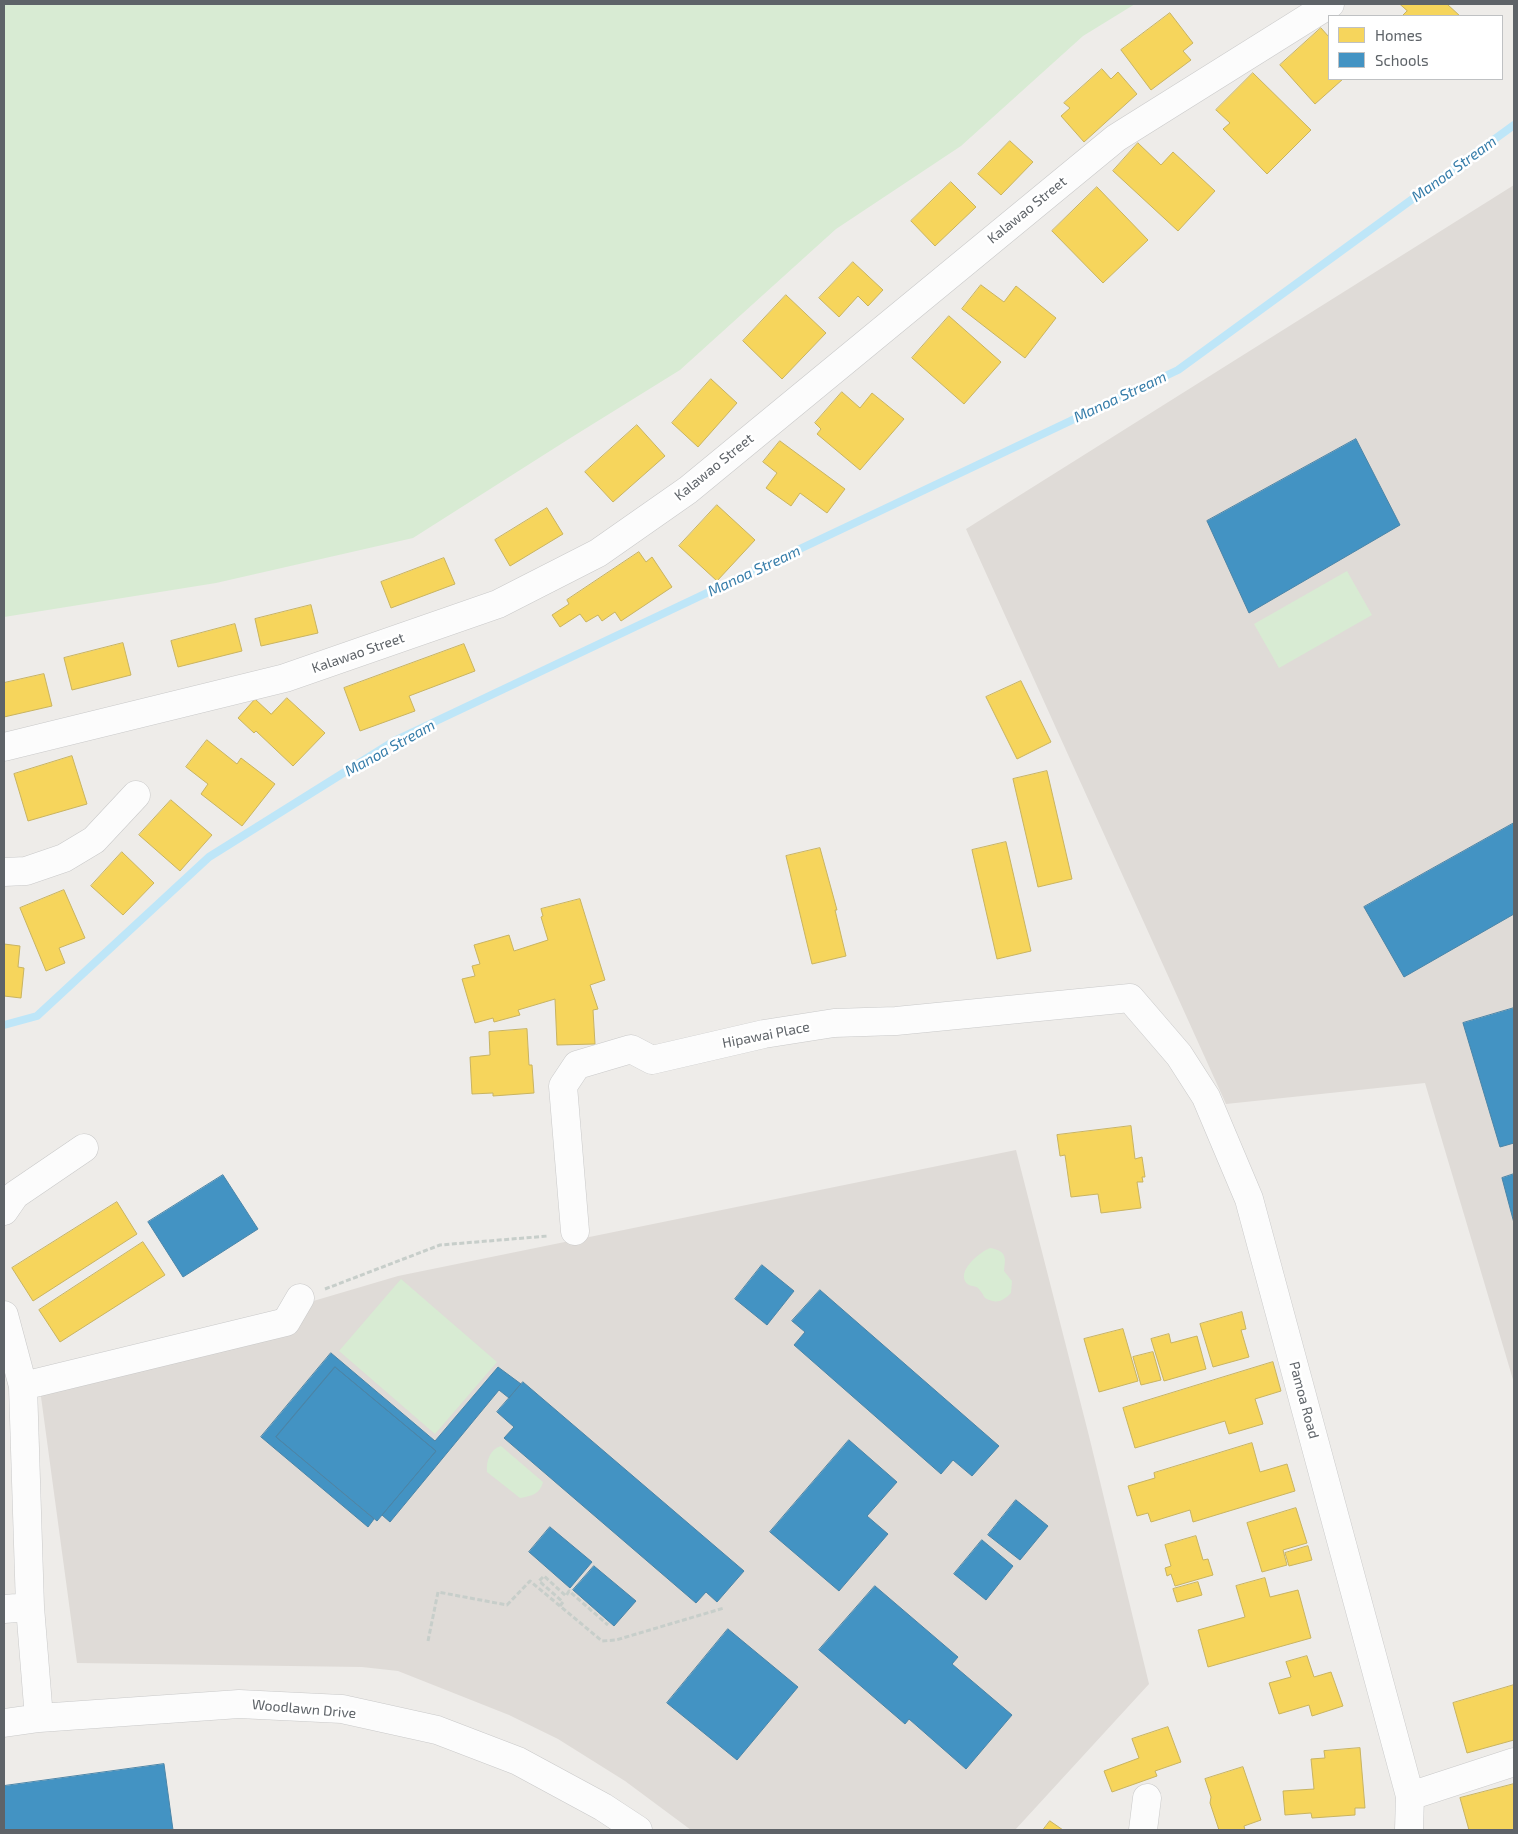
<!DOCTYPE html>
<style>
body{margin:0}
#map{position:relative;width:1518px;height:1834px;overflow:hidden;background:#eeece9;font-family:"Exo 2",sans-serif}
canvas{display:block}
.frame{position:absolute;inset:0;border:5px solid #5e6368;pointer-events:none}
.legend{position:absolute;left:1328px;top:15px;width:175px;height:65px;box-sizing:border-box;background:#fff;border:1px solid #bfc1c3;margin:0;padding:6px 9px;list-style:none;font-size:15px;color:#5e6368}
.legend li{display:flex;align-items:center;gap:10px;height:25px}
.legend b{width:25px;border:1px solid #bfc1c3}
</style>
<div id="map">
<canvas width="1518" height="1834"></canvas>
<div class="frame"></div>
<ul class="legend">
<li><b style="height:14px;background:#f6d55c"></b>Homes</li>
<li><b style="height:14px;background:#4393c3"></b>Schools</li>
</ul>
</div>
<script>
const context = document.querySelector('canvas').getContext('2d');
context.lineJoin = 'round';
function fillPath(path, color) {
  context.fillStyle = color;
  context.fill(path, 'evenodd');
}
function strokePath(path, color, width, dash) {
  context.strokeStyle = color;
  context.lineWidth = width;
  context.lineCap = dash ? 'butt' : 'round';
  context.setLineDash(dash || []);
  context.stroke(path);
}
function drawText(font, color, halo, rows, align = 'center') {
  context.font = font + ' "Exo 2",sans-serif';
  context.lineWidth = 5;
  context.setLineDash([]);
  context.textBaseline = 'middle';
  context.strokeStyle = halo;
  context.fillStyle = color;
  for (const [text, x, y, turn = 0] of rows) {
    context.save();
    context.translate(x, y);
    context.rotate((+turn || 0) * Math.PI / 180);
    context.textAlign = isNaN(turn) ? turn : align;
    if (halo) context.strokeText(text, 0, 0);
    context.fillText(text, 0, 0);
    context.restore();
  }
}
fillPath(new Path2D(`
 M1514,185v1198l-89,-300 -199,21 -260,-575z
 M1016,1150l73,286 60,248 -134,146h-324l-66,-49 -67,-42 -49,-24 -111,-44 -36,-4 -285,-4 -38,-281 359,-106z`), '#dfdbd7');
fillPath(new Path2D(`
 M4,4h1131l-52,32 -122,110 -125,83 -156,141 -108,67 -159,101 -197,45 -212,34z
 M1347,571l25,44 -93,53 -25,-44z
 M990,1248c16,3 16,8 14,23l8,10 -1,12c-9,9 -15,11 -26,5 -2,-3 -4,-7 -7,-10 -4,-3 -10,-1 -13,-7 -6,-12 15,-29 25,-33z
 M401,1279l96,83 -62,72 -96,-83z
 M501,1446l42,36c-3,12 -11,14 -23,16l-33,-26c-1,-11 3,-23 14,-26z`), '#d8ebd3');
const homes = new Path2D(`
 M1400,4h47l13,12h-58l5,-5z
 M1170,13l23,30 -10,8 8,9 -40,30 -30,-40z
 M1321,28l8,9v42h14l-28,25 -35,-39z
 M1102,69l9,10 7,-7 19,22 -53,48 -23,-26 9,-8 -6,-5z
 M1253,73l58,57 -44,44 -44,-45 7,-6 -14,-13z
 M1010,141l23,21 -32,33 -23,-21z
 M1138,143l23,22 12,-13 42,39 -37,40 -65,-60z
 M951,182l25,25 -41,39 -24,-25z
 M1097,187l51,53 -45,43 -51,-52z
 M853,262l30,28 -15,16 -10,-10 -19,21 -20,-19z
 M981,285l23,17 12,-16 40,32 -31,40 -63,-49z
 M786,295l40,38 -44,46 -39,-38z
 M949,316l52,46 -37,42 -52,-46z
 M711,379l26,24 -39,44 -26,-24z
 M842,392l18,16 12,-15 32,26 -44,51 -43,-36 4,-5 -6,-6z
 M637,425l28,31 -52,46 -28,-30z
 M780,441l65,48 -18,24 -27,-20 -9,13 -25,-18 11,-15 -14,-11z
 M717,505l38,35 -38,41 -38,-35z
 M547,508l16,26 -53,32 -15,-26z
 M639,552l7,10 6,-5 20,30 -51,34 -6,-9 -13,9 -4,-6 -12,7 -6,-8 -20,13 -8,-12 17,-11 -2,-4z
 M444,558l11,26 -64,24 -10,-26z
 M311,605l7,28 -57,13 -6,-27z
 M235,624l7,27 -64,16 -7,-26z
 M123,643l8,32 -59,15 -8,-32z
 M464,644l11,27 -66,25 6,15 -55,20 -16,-43z
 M44,674l8,32 -48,11v-34z
 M1021,681l30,61 -34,17 -31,-62z
 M287,698l38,35 -32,33 -37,-35 -2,2 -16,-15 17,-19 16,15z
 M207,740l30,24 4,-6 34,26 -33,42 -41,-32 7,-10 -22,-17z
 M72,756l15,48 -59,17 -14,-47z
 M1047,771l25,108 -34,8 -25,-108z
 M171,800l41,35 -32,36 -41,-36z
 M1006,842l25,109 -34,8 -25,-109z
 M820,848l17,62h-2l11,46 -34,8 -26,-108z
 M122,852l32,31 -31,32 -32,-29z
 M64,890l21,48 -26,10 6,15 -19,8 -26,-63z
 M580,899l25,81 -15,5 8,24 -5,1 2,34 -38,1 -2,-46 -37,11 2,5 -26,7 -1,-4 -18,5 -13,-44 13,-3 -3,-10 8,-2 -6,-19 35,-10 5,16 34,-11 -7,-23 2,-1 -2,-7z
 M4,944l16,2 -2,21 6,1 -3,30 -17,-2z
 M527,1029l2,36h3l2,28 -41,3v-3l-21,1 -2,-37 20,-2 -1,-23z
 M1131,1126l4,33 7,-2 3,20h-3l1,5h-6l4,26 -40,5 -3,-19 -27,3 -6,-42 -5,1 -3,-21z
 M117,1202l20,32 -104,67 -21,-33z
 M143,1242l22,33 -105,67 -21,-32z
 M1242,1312l4,17 -5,1 8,27 -36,10 -13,-43z
 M1123,1329l15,52 -39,11 -15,-53z
 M1169,1334l2,9 26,-7 9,33 -42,12 -13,-42z
 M1153,1352l8,28 -20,5 -8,-28z
 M1273,1362l8,29 -26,8 8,25 -34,10 -4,-13 -90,27 -12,-40z
 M1252,1443l8,29 27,-8 8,27 -102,31 -3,-12 -39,12 -3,-9 -11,3 -9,-30 27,-8 -1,-5z
 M1296,1508l11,35 -24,7 4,15 -25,7 -15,-49z
 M1196,1536l7,24 5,-1 5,16 -38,11 -4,-12 -4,2 -2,-8 6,-2 -6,-21z
 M1308,1546l4,14 -23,6 -4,-13z
 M1265,1578l5,19 28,-7 13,48 -103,29 -10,-37 47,-13 -9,-31z
 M1198,1582l4,13 -25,7 -4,-13z
 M1307,1656l7,21 17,-5 12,34 -31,10 -3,-11 -30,9 -10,-31 22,-6 -5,-15z
 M1514,1685v55l-47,13 -14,-50z
 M1168,1727l13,35 -26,9 2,5 -45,16 -8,-21 35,-13 -7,-19z
 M1360,1748l5,60h-10v7l-43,3 -1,-5 -26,2 -2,-24 31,-2 -3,-30 14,-1 -1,-7z
 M1243,1767l18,53 -17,6 1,4h-26l-9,-27 1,-6 -6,-18z
 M1514,1784v46h-45l-9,-32z
 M1050,1821l13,9h-20z`);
fillPath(homes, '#f6d55c');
strokePath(homes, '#c8b360', 1);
const schools = new Path2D(`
 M1356,439l44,86 -151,88 -42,-92z
 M1514,823v91l-110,63 -40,-70z
 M1514,1008v135l-14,4 -37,-124z
 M1514,1174v49l-12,-45z
 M223,1175l35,54 -75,48 -35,-55z
 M762,1265l32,26 -27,34 -32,-26z
 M820,1290l179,156 -27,30 -19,-16 -12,14 -147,-129 11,-13 -13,-11z
 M331,1353l104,88 63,-74 23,17 -12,14 -10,-8 -109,132 -8,-7 54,-64 -101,-84 -59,70 98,82 -6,8 -107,-90z
 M335,1367l101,84 -59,70 -101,-84z
 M523,1382l221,189 -27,31 -11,-10 -10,11 -192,-165 10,-11 -17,-15z
 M849,1440l48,42 -30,34 21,18 -49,57 -69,-59z
 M1016,1500l32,26 -28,34 -32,-25z
 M550,1527l42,35 -22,26 -41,-36z
 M982,1540l31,26 -27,34 -32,-26z
 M594,1566l42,35 -22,25 -41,-36z
 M875,1586l83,71 -6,7 60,51 -46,54 -57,-50 -4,5 -86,-74z
 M728,1629l70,58 -61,73 -70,-57z
 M164,1764l9,66h-169v-44z`);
fillPath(schools, '#4393c3');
strokePath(schools, '#4b85a8', 1);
strokePath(new Path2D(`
 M4,1025l33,-9 172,-159 187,-117 782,-370 336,-245`), '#bee6f8', 8);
const minor = new Path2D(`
 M4,747l281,-69 213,-74 100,-51 90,-63 428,-352 214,-134
 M4,872l22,-1 38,-13 30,-18 42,-45
 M4,1211l11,-16 69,-47
 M575,1231l-12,-145 14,-21 54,-16 21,11 112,-26 70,-11 62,-2 234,-23 49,57 27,42 43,102 161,597 -1,34
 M4,1315l19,71
 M4,1609l26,-2
 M39,1718l-9,-111 -7,-221 263,-64 14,-24
 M4,1723l35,-5 200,-14 103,5 95,21 81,31 85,46 35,23
 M1410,1796l104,-34
 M1143,1830l4,-32`);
strokePath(minor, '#c9c9c9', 29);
strokePath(new Path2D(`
 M325,1289l115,-44 108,-9
 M560,1606l3,-4 -24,-21 5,-5 22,20 3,-5 39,34
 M428,1641l10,-49 69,13 23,-24 72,60 14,-1 108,-32`), '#c7ceca', 3, [5, 2.5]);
strokePath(minor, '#fcfcfc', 28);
drawText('14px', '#5e6368', '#fff', [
 ["Kalawao Street",1027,210,-39],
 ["Kalawao Street",714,467,-39],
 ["Kalawao Street",358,653,-19],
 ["Hipawai Place",766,1035,-11],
 ["Pamoa Road",1304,1400,75],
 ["Woodlawn Drive",304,1709,5]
]);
drawText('italic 15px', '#357ca9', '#fff', [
 ["Manoa Stream",1454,169,-36],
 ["Manoa Stream",1120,397,-25],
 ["Manoa Stream",754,571,-25],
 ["Manoa Stream",390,748,-29]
]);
</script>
